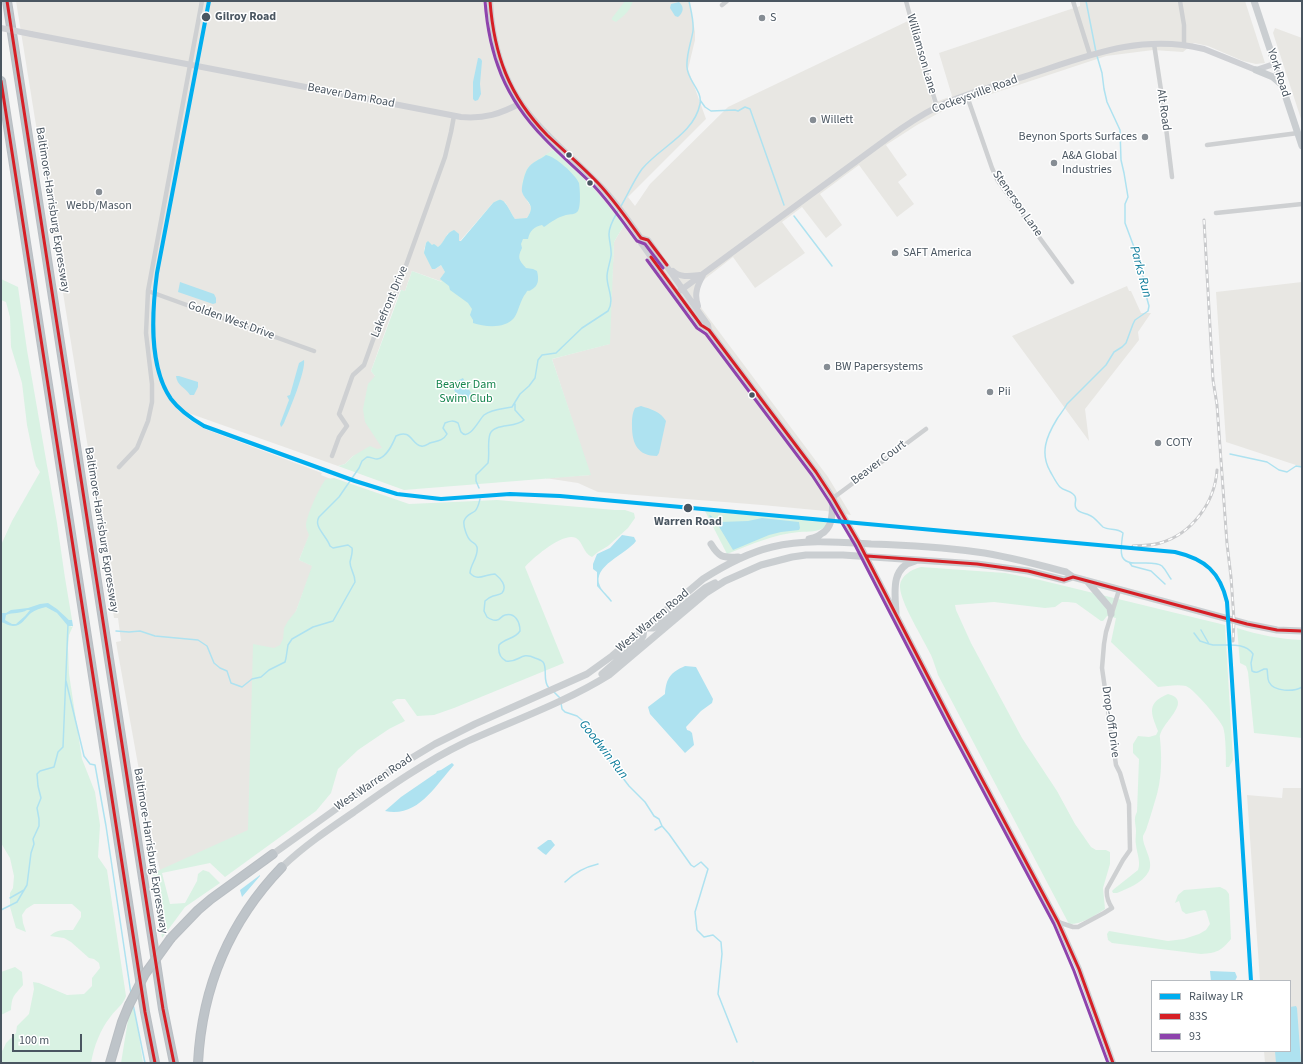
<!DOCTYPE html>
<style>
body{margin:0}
#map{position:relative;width:1303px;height:1064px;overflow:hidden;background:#f4f4f4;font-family:"Source Sans 3",sans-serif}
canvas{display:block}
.frame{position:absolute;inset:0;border:2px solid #4a5661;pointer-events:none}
.legend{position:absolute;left:1151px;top:980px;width:140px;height:72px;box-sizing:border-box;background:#fff;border:1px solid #b7bbc0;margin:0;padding:5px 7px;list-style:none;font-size:12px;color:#4a5661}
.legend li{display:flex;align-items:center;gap:8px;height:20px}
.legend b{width:20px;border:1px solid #b7bbc0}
.scale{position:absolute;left:12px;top:1034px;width:70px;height:18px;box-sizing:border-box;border:2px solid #4a5661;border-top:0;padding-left:5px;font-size:12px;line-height:14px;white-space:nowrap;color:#4a5661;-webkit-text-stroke:3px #fff;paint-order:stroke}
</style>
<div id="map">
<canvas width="1303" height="1064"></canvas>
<div class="frame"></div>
<ul class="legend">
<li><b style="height:5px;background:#00aeef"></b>Railway LR</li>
<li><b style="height:5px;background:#d61f26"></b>83S</li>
<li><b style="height:5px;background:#8e44ad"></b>93</li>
</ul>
<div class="scale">100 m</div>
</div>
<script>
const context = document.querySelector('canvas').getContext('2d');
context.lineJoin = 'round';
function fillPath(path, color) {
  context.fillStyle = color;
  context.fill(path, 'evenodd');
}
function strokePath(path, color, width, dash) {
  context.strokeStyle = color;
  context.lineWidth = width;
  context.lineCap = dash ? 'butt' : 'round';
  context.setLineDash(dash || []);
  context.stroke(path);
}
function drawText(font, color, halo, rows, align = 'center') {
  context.font = font + ' "Source Sans 3",sans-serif';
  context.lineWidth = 3;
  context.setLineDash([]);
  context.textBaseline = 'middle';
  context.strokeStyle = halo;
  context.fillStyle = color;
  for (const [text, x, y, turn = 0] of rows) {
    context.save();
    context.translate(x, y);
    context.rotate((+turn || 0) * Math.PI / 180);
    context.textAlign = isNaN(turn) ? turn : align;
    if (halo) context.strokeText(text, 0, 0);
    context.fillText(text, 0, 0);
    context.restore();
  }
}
fillPath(new Path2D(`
 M16,1h673l6,31v8l-7,29 18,50 -78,78 7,9 15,-22 78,-77 182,-87 23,83 19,-7 -13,-43 141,-47v-5h165l20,62 -9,1 -13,-3 -35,-15 -14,-3 -11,9 -30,-2 -47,6 -160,53 -29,16 -31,20 21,30 -9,7 16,22 -17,13 -38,-52 -39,29 22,31 -16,13 -24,-31 -20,15 23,31 -50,35 -22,-31 -27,21 -5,5 -3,17 4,9 126,168 23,38 -25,-4 -64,-6 -164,-13 -20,-9 -33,-5 45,-3 -38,-116 57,-15 5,-102 10,-17 -71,-75 -25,18 -5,13 -1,11 9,15v5l-4,6 -12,2 -10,-18 -12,1 -33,38h-1v-4l-11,-4 -6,11 -4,3 -12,-4 -2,7 11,19 6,-4 4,7 -2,10 -31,-11 -7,20 -5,-1 -29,81 4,5 8,72 -30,8 -8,8 -7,2 -161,-57 14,12 14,8 117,44 -1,2 12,5 -34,80 14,6 -36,96 -17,170 -100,39 -18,-84 -26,-145 5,-1 -3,-23h-4l-22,-145z
 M1275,28l27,10v84l-29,-89z
 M1302,282v185l-76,-25 -10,-150z
 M1127,286l2,5h2l10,22h10l-13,19 1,8 -54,69 4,32 -77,-105z
 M1283,788h19v275h-37l-1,-12h26v-70h-30l-13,-186 35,3z`), '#e8e7e3');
fillPath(new Path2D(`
 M625,1h8c-3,10 -9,15 -17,21l-4,-2v-2z
 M553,150l39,37 32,38 -10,17 -4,102 -58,15 39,116 -187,15 -66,-24 7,-2 8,-8 17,-10 7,3 5,-1 -17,-26 -2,-13 5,-25 7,-8 -4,-5 30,-81 4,1 7,-20 30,11 -2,-3 5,-7 -4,-7 -6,4h-3l-8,-16 2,-10 2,-2 4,4 2,-1 4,3c7,-5 7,-14 16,-17l5,4v7h2l32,-38c2,-1 3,-3 6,-3 6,-2 12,14 16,19l12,-1c9,-13 0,-15 -4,-25 -3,-5 1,-19 4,-24 5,-7 19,-14 26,-19z
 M1,279l17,8 9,63 30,173 8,55 7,42h-3l-4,-3 6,10 2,-1 -4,9 -1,13 1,26 13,85 13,33 5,33 -2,32 9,13 19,126c-3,9 -10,13 -15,20 -11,14 -17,30 -20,47h-90v-12l2,-1 3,-7 10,-10 1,-7 12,-12 5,-25 -1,-7 6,1 28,12 17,-1 8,-8v-8l8,-10 -1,-5 -5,-4 -5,-1 -18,-16 -7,-4 -14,-2c7,-7 14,-6 23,-6l8,-13v-5l-9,-8h-38l-8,5 -4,6 1,8 3,9 -10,-4 -6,-21v-14l3,-5 1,-12 -4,-18 -9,-15v-298l11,-24 28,-49 -4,-6 -2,-7 -7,-34 -5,-42 -11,-36 -1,-30 -4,-15 -5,-2z
 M334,478l75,26 88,-4 118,10h10l9,3 1,5 -7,10 -20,18 -10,6 -6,5c-9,-4 -9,-15 -16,-19 -13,-6 -43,20 -51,29l39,96 -110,45 -20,7 -17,1 -12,-17h-8l-5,3 13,19 -16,8 -31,21 -20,19 -7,24 -15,18 -91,66 -15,-14 -48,10 8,31 15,-1 12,-22 1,-7 5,-4 6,2 11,11 -35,24 -23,31 -9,-65 95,-43 5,-186 21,4 6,-3 3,-6 1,-11 4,-7 8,-10 16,-45 -13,-6 10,-25c-1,-3 -3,-6 -3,-9 0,-9 13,-39 20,-47z
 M705,511l121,10v5c-9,7 -16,5 -27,6 -25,2 -49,13 -72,22z
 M921,567l84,6 35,7 185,45 8,135 -4,7h-3c0,-9 0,-32 -3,-40 -3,-7 -29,-38 -37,-41 -8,-2 -19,0 -28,1l-47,-45 5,-24 -9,-2 -4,5h-2l-25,-18 -8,-1h-6l-7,5 -10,1 -51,-6 -39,3 1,5 15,33 51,95 35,53 18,33 16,23 5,3h10l4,2v12l-7,24 2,21c-11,7 -22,15 -36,15l-131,-249c-2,-6 -4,-13 -7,-20 -7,-15 -31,-53 -31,-68 0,-11 12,-18 21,-20z
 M1237,628c22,7 42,11 65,12v98l-48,-5 -6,-61 -2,-6 -6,-3z
 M1168,694c27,7 -9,30 -8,44 2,21 2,42 -5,63 -3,10 -6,20 -9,29 -1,2 -2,4 -3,6 -1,10 11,24 6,35 -7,13 -21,17 -32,22h-4l-1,-2 2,-2 24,-19c3,-8 -1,-16 -2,-25 -1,-5 0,-9 0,-14 0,-7 -3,-12 1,-19l2,-53 -6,-6v-9l5,-8 11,1 7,-2 2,-4c-7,-18 -12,-28 10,-37z
 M1220,887l6,3 3,4 2,45c-10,12 -14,14 -30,15l-89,-11 -4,-3 -1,-6 2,-3 59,10 16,-2 15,-5 7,-4 4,-6 -4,-13 -2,-1 -18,4 -4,-3 -3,-10 -4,2 3,-8 6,-5z
 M15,967l7,5 1,13c-9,11 -11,10 -12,25l-10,5v-43z
 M133,1005l5,24 5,34h-22l7,-43z`), '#d9f2e3');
fillPath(new Path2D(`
 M679,2c6,5 4,11 -1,15l-3,-1 -5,-8 1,-4z
 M478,58h1l2,1 1,2 -2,23 1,10 -3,6 -3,1 -2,-2v-17z
 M546,155c9,1 30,20 33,28 1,6 2,23 -1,28 -3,4 -8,3 -12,4 -8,2 -15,7 -22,12l-2,-2c-8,2 -12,5 -14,14h-5l-2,5 1,4c-5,10 -3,12 4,20l7,1 4,2c2,8 2,15 -6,19 -4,2 -3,-1 -5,3 -6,7 -7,18 -12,25 -9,11 -29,9 -41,5v-3l-3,-5 2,-6 -4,-6 -18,-13 -1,-4 -9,-7 5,-7 -4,-7 -6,4h-3l-8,-16 2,-10 2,-2 4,4 2,-1 4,3c7,-5 7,-14 16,-17l5,4v7h2l32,-38c0,0 5,-3 6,-3 6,-2 12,14 16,19l12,-1c10,-14 -1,-15 -5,-26 -1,-5 3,-20 6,-24 4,-6 13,-9 18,-13z
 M180,282l34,12 2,4v5l-3,1 -35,-12z
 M304,360c2,11 -15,51 -20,63l-2,3 -1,1 -1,-3 9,-24 -2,-4 3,-1 9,-32z
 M176,376h3l19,6v5l-4,8h-4c-5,-8 -13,-9 -14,-19z
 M463,378l10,19 -12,6 -10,-19z
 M641,406c10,3 20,6 25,15l-7,32 -2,3c-19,0 -25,-12 -25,-30 0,-7 0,-12 3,-18z
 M762,518l37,4 1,6 -1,2 -18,2 -12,3 -36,15 -15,-25 2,-3 28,-1z
 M622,535l12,2 2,4c-9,13 -45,25 -36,45 2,5 9,10 12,15l-1,1 -14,-16v-14l-4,-3v-5l4,-10 13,-6z
 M48,603l9,6 12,11h3l1,6h-5l-11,-13 -11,-6c-5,1 -11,3 -15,6 -6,5 -9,13 -18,13 -4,0 -8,-3 -12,-4v-9h5l5,-3 17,-2 12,-4zM27,610h3l-5,6 -9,8h-4l-7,-4 1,-5c7,-3 15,-1 21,-5z
 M685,666l11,1 17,32 -1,4 -11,8 -15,16 1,3 3,1 2,2 2,12 -9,8 -35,-39 -2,-7 17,-13c1,-16 6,-22 20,-28z
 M452,763l2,2c-19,21 -36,53 -69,46l16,-14 35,-24 1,-2 4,-1z
 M548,840h3l4,5 -9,10 -3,-2 -6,-5z
 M260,875v1l-18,21 -2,-7z
 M1210,971l25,1 2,5 -2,4h-24z
 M1296,1006l1,2 4,55h-25l-1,-12h15v-44z`), '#aee2f0');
strokePath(new Path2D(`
 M1086,1l10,51
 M1097,56l5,17 2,16 3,13 13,28 1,30 3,13 4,24 -3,7v19l9,24 9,28 1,13 5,18 -1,5 -13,9 -2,4 -7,19 -4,4 -8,5 -8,13 -39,39c-3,6 -7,10 -10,15 -11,18 -17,34 -7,52 3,5 6,12 10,16 4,4 9,3 13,7 6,4 0,9 3,14 2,5 9,5 13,7 6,2 9,8 14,12 6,4 14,0 20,6 -1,6 -3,21 0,25 6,10 30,1 39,8 4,4 6,9 9,13
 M700,100l5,7 6,4 24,-1 3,1 7,-4 5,2 34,96
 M621,206c7,-12 13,-26 21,-37 18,-22 52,-35 58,-65 3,-13 -13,-24 -13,-37 -1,-12 4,-24 6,-36 1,-10 -2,-20 -4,-30
 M794,216l38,50
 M1230,454l37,8 12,8 8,2 9,-6 6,1
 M479,488l-3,-7v-6l12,-12c2,-10 -1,-20 2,-29 4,-11 26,-6 34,-14l-9,-10v-6
 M480,499c-1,4 -2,9 -5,12 -4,3 -9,4 -11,10 -1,5 3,17 7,20 2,2 5,2 6,6 2,9 -7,18 -7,26 8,9 15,1 25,1 5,4 13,12 7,19 -2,2 -6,2 -9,3 -3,1 -6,3 -8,5l-1,10 3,6c3,2 7,4 10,3 3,0 4,-4 8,-5 10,-3 15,7 15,16 -5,8 -15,7 -21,14 -1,7 1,13 7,16 14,2 14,-10 29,-3 3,1 6,2 8,4 5,6 -1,19 6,26
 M710,516l5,4
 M1129,562l3,4 19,5 14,13
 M1201,630l8,14 4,1c13,1 31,-4 40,9l-2,9 1,8c5,3 7,0 12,-2h3c1,4 0,9 2,13 5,10 25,10 33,5
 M116,631l13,1 11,-1 15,5 43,4 9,6 7,17 6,5 7,3 4,12 11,4 10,-8 9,-2 8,-7 16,-8 1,-4 2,-13 4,-6 21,-12 20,-6 22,-39c0,-9 -5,-12 -5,-20 1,-5 3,-9 2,-14l-4,-3 -15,3 -3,-2c-3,-10 -17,-19 -11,-29l20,-20 20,-29 3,-7 5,-4c4,0 7,2 10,2 10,-1 16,-16 19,-23 15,-8 16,9 25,10 4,1 7,-2 9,-3 7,-2 13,-2 17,-9l-4,-6 2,-5c5,-2 8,-3 13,0 1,2 2,7 3,9 8,10 19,-14 23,-17 8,-6 18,-6 28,-8l8,-13 9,-8 6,-8 3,-18 4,-5 14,-2 26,-25 26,-17c7,-11 -1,-23 -1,-34 0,-7 3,-14 4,-21 1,-7 -2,-15 -2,-22 0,-8 5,-16 9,-23
 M1194,633l6,8 9,3
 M66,681l18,75 6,8 5,1 11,61 25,168
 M554,692l6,6
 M561,703l1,6 3,3 12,4 6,5 5,13 5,8 13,14 23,30 16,16 9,14 5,3 3,7 7,8 22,31 3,2 7,-5 7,7 -13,43 2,18 7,7 9,-2 8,7 1,12 -4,40 19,48
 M655,830l7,-4
 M565,882c9,-9 20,-15 33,-18
 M10,898l14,-8
 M1,910l16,-8 10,-17 4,-32 3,-9 -1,-5 6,-13v-7l-2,-11 4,-10 -3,-12 -1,-12 3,-3 14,-4 4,-15 5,-5 5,-123
 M133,1004l12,59
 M753,1062l1,1`), '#aee2f0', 1.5);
const highway = new Path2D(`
 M7,1l147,948 9,60 11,54
 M1,81l144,931 10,51
 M171,938l27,-28 13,-11 62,-45
 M110,1063l12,-41 7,-17
 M198,1063c4,-76 31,-141 84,-196`);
strokePath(highway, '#b9bec3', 10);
strokePath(new Path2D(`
 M906,1l12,44 19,62
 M1073,1l17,54
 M1180,1l4,24v21
 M722,5l5,-4
 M1154,44l9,59 9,74
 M967,96l25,72 6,13 74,101
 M1207,145l91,-12
 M1216,213l86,-9
 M148,291l166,60
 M332,456l7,-19 8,-11 -8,-12 13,-37 1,-2 11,-10 19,-53 12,-16 50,-139 6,-25 3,-16
 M119,467l18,-19 11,-27 4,-19v-18l-6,-51 2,-42 54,-290
 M833,498l93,-69
 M1058,922l15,5h5l26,-14 8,-5c-4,-6 -6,-12 -5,-19l16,-29 7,-10 -1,-46 -9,-31 -4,-8 -14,-97 2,-24 2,-12 13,-42`), '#ced0d2', 4.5);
strokePath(new Path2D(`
 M490,1c2,40 13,81 39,113 23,29 53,51 77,78 13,14 24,31 35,46v5l29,41 31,41 8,5 107,142 17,26 26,45 93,180 106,199 21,47 34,94
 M31,34l430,83c24,2 39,-3 60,-14
 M641,238l7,2 60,85 1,5
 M673,271c7,7 18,5 27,4
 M677,293l211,-155c15,-11 31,-22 49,-31 28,-14 62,-22 92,-32 58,-19 112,-42 175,-26l52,21 18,-6
 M698,306c-4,-12 -1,-20 5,-31`), '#ced0d4', 6);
strokePath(new Path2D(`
 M1254,1l48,145
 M1256,70l17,7 7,6
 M809,539c4,-1 9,-2 12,-5 13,-7 11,-23 12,-36
 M711,544c8,13 11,14 27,13
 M1087,581l23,27 1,6
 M896,613c-1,-20 -6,-46 19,-52
 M644,628h9l6,-3 46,-37 10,-5
 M602,674l38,-33 3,-5 1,-8
 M273,854l112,-80 50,-30 40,-20 112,-50 25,-18 91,-77c22,-14 44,-26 69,-32 33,-8 66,-5 99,-3 35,1 71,3 106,8 30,4 59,12 89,20l7,5 174,47 30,6 25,1
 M282,867c22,-21 47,-38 72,-55 35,-25 71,-50 110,-69 48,-22 100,-40 145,-68l97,-82 19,-12 36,-16 31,-8 14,-2h37l134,9 51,7 36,9 9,-3`), '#caced1', 7);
strokePath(highway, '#bec4c9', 8);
const rail = new Path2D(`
 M1204,220l9,160 4,25 10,139 4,33 3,43 -1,21
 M1133,546c9,-1 18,0 27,-3 32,-9 55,-41 57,-73`);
strokePath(rail, '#c9cacc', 3);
strokePath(rail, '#fff', 1.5, [4.5]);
const highwayBridge = new Path2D(`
 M129,1005l16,-31 26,-36`);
strokePath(highwayBridge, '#b9bec3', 10, []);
strokePath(new Path2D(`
 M1,28l30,6`), '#ced0d4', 6);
strokePath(highwayBridge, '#bec4c9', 8);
strokePath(new Path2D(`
 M7,1l156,1008 11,54
 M490,1c4,54 19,95 57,134 17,16 35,31 51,48 16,17 29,36 43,55l7,2 19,25
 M1,81l144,931 10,51
 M651,257l50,68 8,5 107,142 17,26 26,45 93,180 106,199 21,47 34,94
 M867,556l110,8 51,7 36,9 9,-3 174,47 30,6 25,1`), '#d61f26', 3);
strokePath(new Path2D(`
 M485,1c4,55 20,97 59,137 16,17 34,32 50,48 16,17 29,36 43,55l8,3 18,24
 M647,260l50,68 9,6 106,141 17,26 26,44 93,180 106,199 20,47 34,92`), '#8e44ad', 3);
strokePath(new Path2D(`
 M209,1l-52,272c-5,38 -9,93 14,126 9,12 21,20 33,27l151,55 42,13 44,5 69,-5 50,2 615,56c30,7 45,20 52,50l24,379`), '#00aeef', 4);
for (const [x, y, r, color] of [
 [206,17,5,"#4a5661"],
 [762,18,4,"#868d94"],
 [813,120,4,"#868d94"],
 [1145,137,4,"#868d94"],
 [569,155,3.5,"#4a5661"],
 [1054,163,4,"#868d94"],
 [590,183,3.5,"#4a5661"],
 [99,192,4,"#868d94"],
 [895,253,4,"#868d94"],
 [827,367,4,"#868d94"],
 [990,392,4,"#868d94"],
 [752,395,3.5,"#4a5661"],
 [1158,443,4,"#868d94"],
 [688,508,5,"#4a5661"]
]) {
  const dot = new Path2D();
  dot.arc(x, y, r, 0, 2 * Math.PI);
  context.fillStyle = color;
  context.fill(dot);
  strokePath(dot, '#fff', 1.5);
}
drawText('bold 12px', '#4a5661', '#fff', [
 ["Gilroy Road",215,17],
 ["Warren Road",688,522,"center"]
], 'left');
drawText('12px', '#4a5661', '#fff', [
 ["S",770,18],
 ["Willett",821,120],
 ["Beynon Sports Surfaces",1137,137,"right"],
 ["A&A Global",1062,156],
 ["Industries",1062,170],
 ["Webb/Mason",99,206,"center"],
 ["SAFT America",903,253],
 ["BW Papersystems",835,367],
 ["Pii",998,392],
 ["COTY",1166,443]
], 'left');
drawText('12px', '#4a5661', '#fff', [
 ["Williamson Lane",921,54,74],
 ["York Road",1278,73,72],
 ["Cockeysville Road",975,95,-20],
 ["Beaver Dam Road",351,96,11],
 ["Alt Road",1163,110,82],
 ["Stenerson Lane",1017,204,55],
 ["Baltimore-Harrisburg Expressway",52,210,81],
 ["Lakefront Drive",390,302,-67],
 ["Golden West Drive",231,321,20],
 ["Beaver Court",879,463,-37],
 ["Baltimore-Harrisburg Expressway",101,530,81],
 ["West Warren Road",653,621,-40],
 ["Drop-Off Drive",1110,722,82],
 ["West Warren Road",374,783,-34],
 ["Baltimore-Harrisburg Expressway",150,851,81]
]);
drawText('12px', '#17864f', '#fff', [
 ["Beaver Dam",466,385],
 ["Swim Club",466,399]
]);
drawText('italic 13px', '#0c7c9b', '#fff', [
 ["Parks Run",1140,272,75],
 ["Goodwin Run",603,750,52]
]);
</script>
